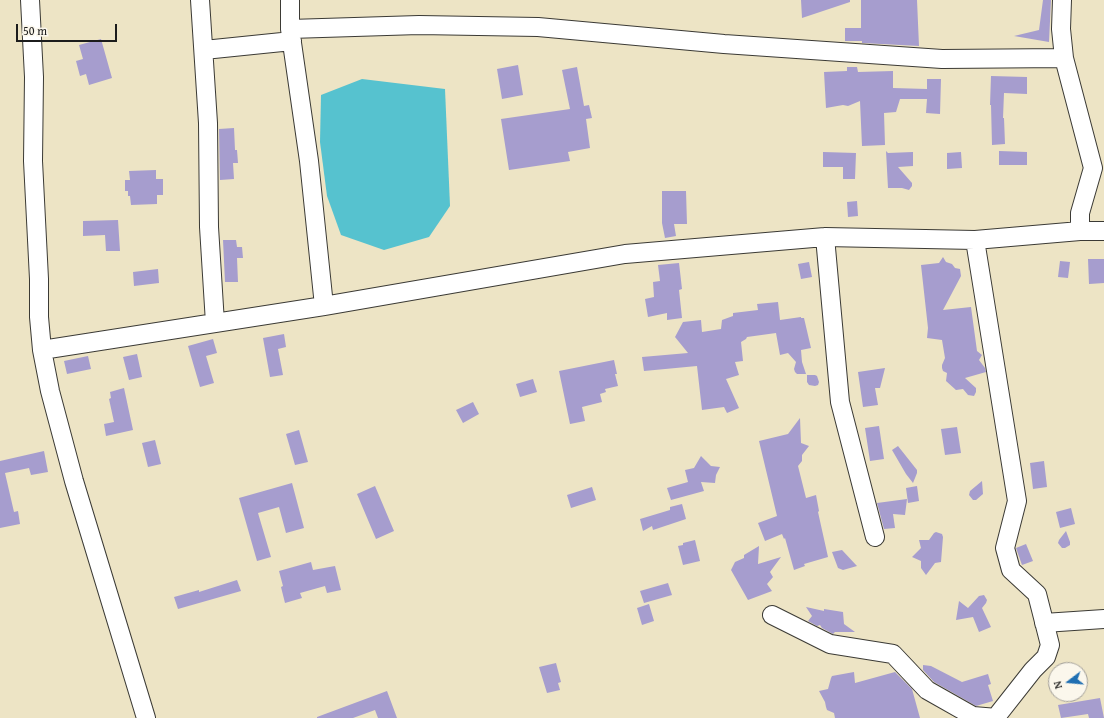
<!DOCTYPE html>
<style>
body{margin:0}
#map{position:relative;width:1104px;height:718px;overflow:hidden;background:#ede4c5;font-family:"Gentium Book Plus",serif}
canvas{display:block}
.north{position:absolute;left:1048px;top:662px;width:40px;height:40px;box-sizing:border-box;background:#fbf7ec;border:1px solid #a29f99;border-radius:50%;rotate:254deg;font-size:11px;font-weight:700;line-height:16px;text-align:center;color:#1c1c1c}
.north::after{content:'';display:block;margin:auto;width:14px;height:18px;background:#1f6fb2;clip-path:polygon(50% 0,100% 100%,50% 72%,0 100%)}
.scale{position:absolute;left:16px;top:24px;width:101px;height:18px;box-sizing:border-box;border:2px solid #1c1c1c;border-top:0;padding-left:5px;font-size:12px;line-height:14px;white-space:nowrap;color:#1c1c1c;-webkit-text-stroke:3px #fbf7ec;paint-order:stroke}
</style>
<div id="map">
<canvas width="1104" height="718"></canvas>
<div class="north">N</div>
<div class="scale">50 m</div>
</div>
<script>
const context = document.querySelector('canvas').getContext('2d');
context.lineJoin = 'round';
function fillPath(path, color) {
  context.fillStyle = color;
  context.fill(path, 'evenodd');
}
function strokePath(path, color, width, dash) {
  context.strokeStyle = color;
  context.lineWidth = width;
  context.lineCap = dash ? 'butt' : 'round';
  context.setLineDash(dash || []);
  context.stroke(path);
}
fillPath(new Path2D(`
 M362,79l83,10 5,117 -21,31 -45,13 -43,-15 -14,-39 -7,-54 1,-47z`), '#56c2cf');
fillPath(new Path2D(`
 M801,0h49v2l-48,16z
 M861,0h56l2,46 -57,-3v-2h-17v-13h16z
 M1043,0h8l-2,42 -35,-6 25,-6z
 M101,39l11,39 -23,7 -3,-11 -6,2 -4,-15 7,-2 -4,-14z
 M518,65l5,30 -21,4 -5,-30z
 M577,67l7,39 5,-1 3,13 -6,1 4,29 -22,4 2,9 -61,9 -8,-51 69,-10 -8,-39z
 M847,67h10l1,5 35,-1v17l34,1v-10h14l-1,35 -14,-1 1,-14h-27l-4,13 -12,1 1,32 -23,1 -2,-45 -12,5 -5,-1 -17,3 -2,-36 23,-1z
 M991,76l36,1v17l-23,-1 -1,25h1l1,26 -13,1 -1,-40h-1z
 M234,128l1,22h2l1,13h-5l1,16 -14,1 -1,-51z
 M886,151l2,2 25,-1v14l-15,1 14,16v3l-3,4 -7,-2h-14z
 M999,151l28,1v13h-28z
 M823,152l33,1 -1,26h-12v-12h-20z
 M961,152l1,16 -15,1v-16z
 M156,170v9h7v16h-6v9l-26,1 -1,-9h-2v-5h-3v-11h5l-1,-9z
 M662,191h24l1,33h-13l2,12 -11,2 -3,-15z
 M857,201l1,15 -10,1 -1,-15z
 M118,220l2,31h-14l-1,-16 -22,1v-15z
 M223,240h13l1,7h5l1,11h-6l1,24h-13z
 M943,257l3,5 6,2 3,4 5,1 1,7 -18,34 28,-3 6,44 5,4 -3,5 6,8 1,4 -21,6 11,10v4l-2,4 -6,-1 -5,-6 -7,1 -10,-9 1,-8 -4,-2 -1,-3v-3l3,-7 -3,-18 -15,-2 1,-10 -7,-63 18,-2z
 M1088,259h16v24l-15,1z
 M1060,261l10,1 -2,16 -10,-1z
 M809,262l3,15 -11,2 -3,-15z
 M679,263l3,26 -3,1 3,28 -15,2v-7l-19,4 -3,-18 9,-2 -1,-15 7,-1 -2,-16z
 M158,269l1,14 -25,3 -1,-14z
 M778,302l2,18 21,-3v1h3l7,30 -10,2 1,12 4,12h-9l-2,-2 -1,-3 2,-7 -8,-9 -8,2 -4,-22 -29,4 -1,2 -5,3 2,19 -8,1 4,13 -13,4 13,29 -12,5 -3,-6 -22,3 -5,-44 -53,5 -2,-14 46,-4 -13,-16 8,-15 18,-2 1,12 19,-3 1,-9 11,-4v-3l25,-3 -1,-6z
 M284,334l2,13 -8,2 5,26 -13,2 -7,-39z
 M213,339l4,14 -11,3 8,27 -14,4 -12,-41z
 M137,354l5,23 -13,3 -6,-23z
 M88,356l3,13 -24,5 -3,-13z
 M614,360l3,14h-2l3,12 -13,3 1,3 -6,2 2,8 -20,5 3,14 -15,3 -11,-53z
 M885,368l-5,20h-5l3,17 -15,2 -5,-35z
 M807,375h8l2,1 2,6 -1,3 -3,1 -6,-1 -2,-3z
 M533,379l4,13 -17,5 -4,-13z
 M124,388l9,42 -27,6 -2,-12 10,-2 -5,-23 2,-1 -1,-6z
 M473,402l6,12 -16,9 -7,-13z
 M800,418l1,25 8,3 -7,9v6l-4,5 8,32 10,-3 3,16 -1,1 10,45 -24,7 1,2 -11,4 -9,-32 -1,1 -2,-5 -17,7 -7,-18 19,-7 -18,-75 29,-7z
 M879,426l5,33 -14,2 -5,-33z
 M957,427l4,26 -16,2 -4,-26z
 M299,430l9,32 -13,3 -9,-31z
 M155,440l6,24 -13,3 -6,-24z
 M898,446l19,24v3l-4,10 -7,-9 -14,-24z
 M44,451l4,21 -17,3 -2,-7 -24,5 9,39 4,-1 2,13 -20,4v-67z
 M701,456l10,10 9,1 -4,8 -1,8 -14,-1 3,9 -33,9 -4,-12 21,-6 -3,-12 9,-2z
 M1044,461l3,26 -14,2 -3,-26z
 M982,481l1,13 -7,6h-3l-4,-5 1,-4z
 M292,483l12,45 -18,5 -7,-26 -21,6 13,44 -14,4 -18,-63z
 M375,486l19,45 -18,8 -19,-45z
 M917,486l2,15 -11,2 -2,-15z
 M592,487l4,13 -25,8 -4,-13z
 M907,499l-2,16 -12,-1 2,14 -11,1 -7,-26z
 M682,504l4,15 -33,11 -1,-4 -9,5 -3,-12 30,-9v-3z
 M1071,508l4,16 -15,4 -4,-16z
 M1066,531l4,11v3l-5,3h-3l-4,-5 1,-3z
 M936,532l6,2 1,3 -2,25 -6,1 -9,12 -5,-7v-7l-9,-4 9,-9 -2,-8h10l5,-7z
 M695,540l5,21 -17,4 -5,-19 5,-1v-2z
 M1026,544l7,17 -11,4 -6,-17z
 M759,546l-1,18 23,-7 -11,15 3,5 -6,7 5,7 -24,9 -17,-30 4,-8 9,-4v-3z
 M842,550l15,16 -14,4 -5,-2 -6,-16z
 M311,562l2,8 22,-4 6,24 -14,3 -2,-7 -25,7 2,5 -17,5 -4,-16 2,-1 -4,-15z
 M237,580l4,11 -63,18 -4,-12 25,-7v2z
 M668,583l4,12 -28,8 -4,-12z
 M984,595l3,5 -1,3 -4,5 9,19 -12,5 -6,-15 -17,3 3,-19 9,7 11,-12z
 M649,604l5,17 -12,4 -5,-17z
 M806,607l18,4v-2l19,3 1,12 11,8h-20l-2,2 -11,-6 -2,-3 -3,1 -9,-5 4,-5z
 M556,663l5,19 -3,1 2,7 -13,3 -8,-26z
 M923,665l8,1 31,16 26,-8 3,10 -3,1 5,16 -17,5 -42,-24 -11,-12z
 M854,672l1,11 40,-11 17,17 8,29h-85l-1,-5 -7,-3 -1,-3 -1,-5 -6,-11 9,-2 3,-11 1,-2z
 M387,691l10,27h-19l-3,-8 -22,8h-36v-1z
 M1100,698l4,20h-15l-1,-4 -27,4 -3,-13z`), '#a69dce');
const minor = new Path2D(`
 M30,0l4,77 -1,84 6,118v38l3,33 282,-44 301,-52 200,-17 150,3 105,-9h24
 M200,0l8,123 1,104 6,96
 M290,0v29l19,132 15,145
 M1062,0l-1,29 3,29 29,110 -13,45v18
 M290,29l129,-4 119,2 186,17 218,15 122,-1
 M204,50l88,-9
 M825,237l15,165 35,135
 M975,240l42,261 -12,47 6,22 26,24 13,51 -4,12 -13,13 -37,47
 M42,350l8,41 24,90 72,237
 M772,615l58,29 63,10 34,36 46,26 24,2
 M1044,623l60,-4`);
strokePath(minor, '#3b3a35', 20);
strokePath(minor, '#fff', 18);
</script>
